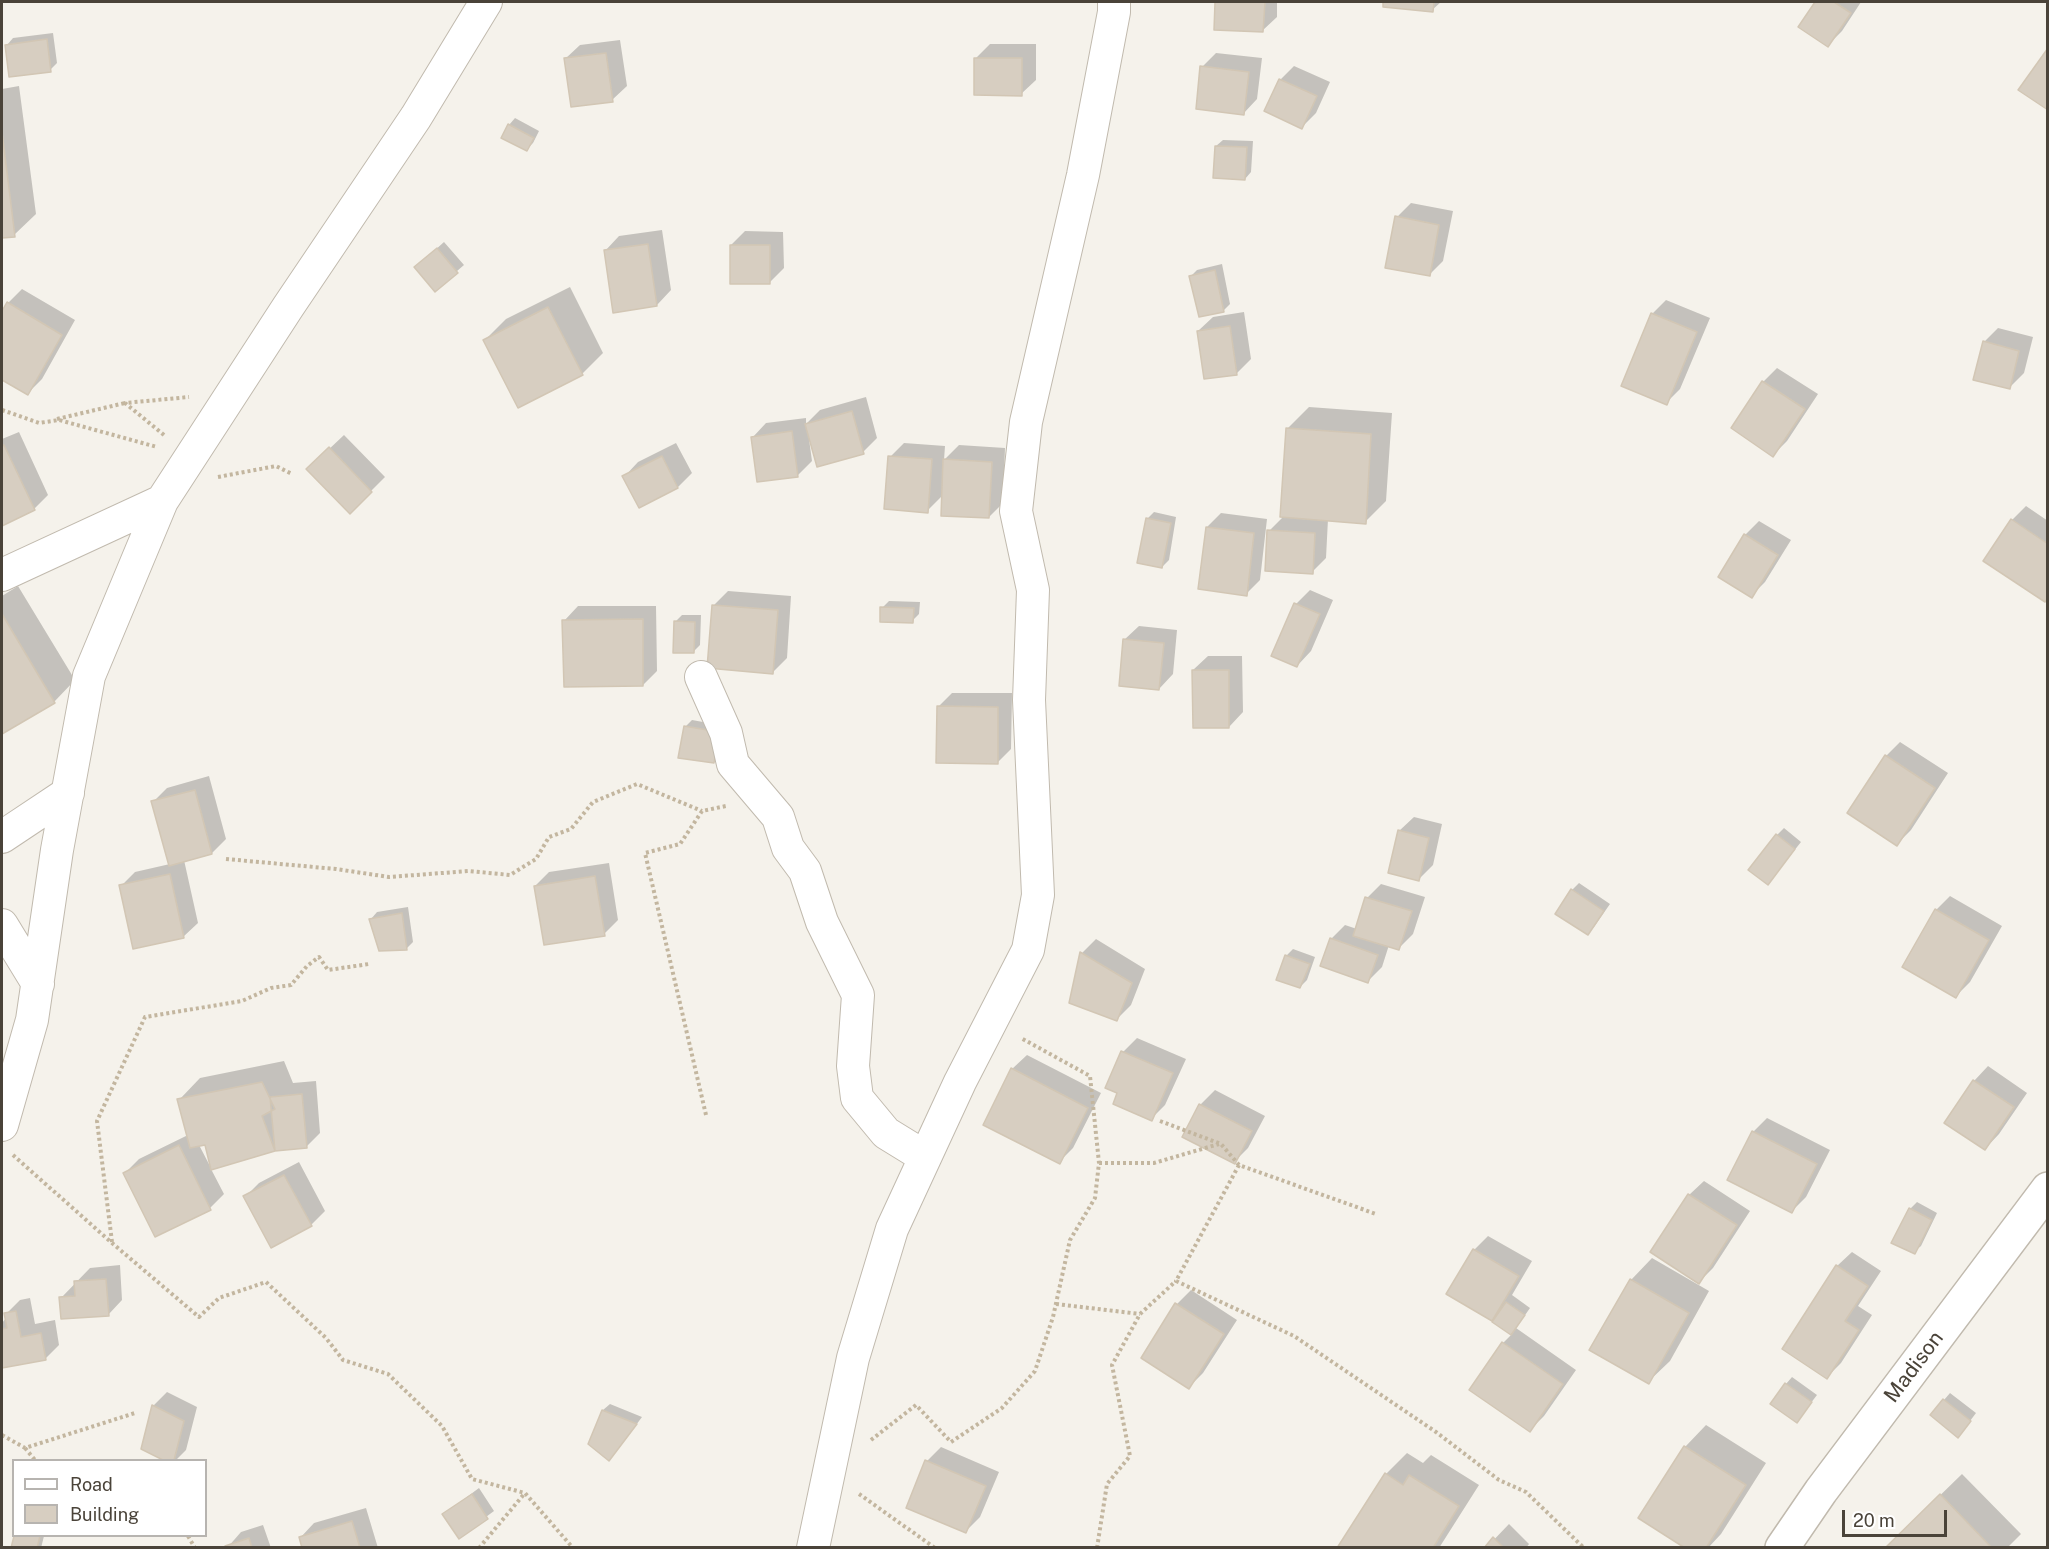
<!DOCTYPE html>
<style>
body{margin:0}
#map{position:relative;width:2049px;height:1549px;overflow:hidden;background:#f5f2eb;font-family:"Public Sans",sans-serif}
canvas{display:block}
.frame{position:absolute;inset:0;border:3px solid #4a4339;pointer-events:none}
.legend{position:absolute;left:12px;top:1459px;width:195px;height:78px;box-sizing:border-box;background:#fff;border:2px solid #b7b4b0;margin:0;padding:8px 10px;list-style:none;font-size:18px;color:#4a4339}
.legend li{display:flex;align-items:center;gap:12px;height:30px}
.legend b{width:30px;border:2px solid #b7b4b0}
.scale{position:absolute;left:1842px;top:1510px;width:105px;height:27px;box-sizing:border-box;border:3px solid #4a4339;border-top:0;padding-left:8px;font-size:18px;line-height:21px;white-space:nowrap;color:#4a4339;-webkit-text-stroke:4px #fff;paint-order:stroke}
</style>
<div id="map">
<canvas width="2049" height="1549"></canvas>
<div class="frame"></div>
<ul class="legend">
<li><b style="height:8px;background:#fff"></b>Road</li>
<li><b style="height:16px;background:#d7cec1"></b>Building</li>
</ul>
<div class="scale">20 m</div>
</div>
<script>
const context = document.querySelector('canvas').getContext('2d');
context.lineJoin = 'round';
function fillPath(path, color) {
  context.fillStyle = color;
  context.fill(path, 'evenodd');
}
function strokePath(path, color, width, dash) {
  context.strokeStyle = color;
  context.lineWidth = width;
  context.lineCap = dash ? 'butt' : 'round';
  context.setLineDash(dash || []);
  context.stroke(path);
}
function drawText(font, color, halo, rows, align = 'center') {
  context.font = font + ' "Public Sans",sans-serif';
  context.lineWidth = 6;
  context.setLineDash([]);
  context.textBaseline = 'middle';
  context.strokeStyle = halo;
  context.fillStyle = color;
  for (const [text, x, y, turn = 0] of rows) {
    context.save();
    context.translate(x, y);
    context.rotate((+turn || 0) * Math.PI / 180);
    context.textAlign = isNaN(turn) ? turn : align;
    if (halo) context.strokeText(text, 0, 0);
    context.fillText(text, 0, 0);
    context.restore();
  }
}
fillPath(new Path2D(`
 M1217,2h60v15l-15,14 -46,-2z
 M1385,2h56l-9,8 -48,-4z
 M1817,2h44l-19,29 -14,14 -28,-18z
 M53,33l4,30 -7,7 -43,-25 6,-7z
 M620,40l7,46 -15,14 -47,-41 15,-14z
 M990,44h46v36l-15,14 -45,-36z
 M1216,53l46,5 -5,41 -14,15 -41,-47z
 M1294,66l36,16 -14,31 -14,14 -22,-47z
 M19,86l17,128 -22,21 -12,2v-148z
 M515,118l24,13 -6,12 -6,6 -18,-24z
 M1223,140l30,1 -2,31 -6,7 -29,-33z
 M1411,203l42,8 -10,50 -14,14 -32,-58z
 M662,230l9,60 -14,15 -52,-54 14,-15z
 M745,231l38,1 1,36 -14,14 -39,-37z
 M444,242l20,23 -29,25 -12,-29z
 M1222,264l8,40 -6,6 -33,-34 6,-6z
 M570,287l33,66 -21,21 -97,-34 21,-21z
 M22,289l53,31 -33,59 -14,14 -26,-15v-64l6,-11z
 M1666,300l44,18 -30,71 -14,14 -14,-89z
 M1244,312l7,47 -15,15 -38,-43 15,-14z
 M1998,328l35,9 -9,36 -14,14 -26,-45z
 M1777,368l41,26 -31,47 -14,14 -10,-73z
 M866,397l11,41 -14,14 -54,-13 3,22 -14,14 -46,-37 14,-15 40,-5v6l14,-14z
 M1309,407l83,6 -6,88 -21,21 -37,-3 -2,39 -14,14 -45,-39 15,-15 5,-89z
 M19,432l29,63 -14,14 -32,16v-86z
 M344,435l41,42 -35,35 -42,-43z
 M676,443l16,30 -14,14 -54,-10 14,-15z
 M904,443l41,3 -1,14 15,-15 46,3 -2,55 -14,14 -46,-22 -16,16 -37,-54z
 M2026,506l22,15v76l-36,-77z
 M1154,512l22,5 -7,43 -7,7 -15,-48z
 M1221,513l46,6 -7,61 -14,14 -39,-67z
 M1759,521l32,19 -26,42 -14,14 -6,-61z
 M18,586l57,94 -21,22 -52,31v-137z
 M1310,590l23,10 -22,51 -14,15 -1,-62z
 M728,591l63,5 -4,62 -14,14 -59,-67z
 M889,601l31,1 -1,12 -7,7 -30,-13z
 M578,606h78l1,65 -14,14 -79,-64z
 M682,615h19l-1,30 -7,7 -18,-30z
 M1139,626l38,4 -4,44 -14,15 -35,-49z
 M1208,656h34l1,56 -14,15 -36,-57z
 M952,693h60l-1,56 -14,14 -59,-56z
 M692,720l33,6 -5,29 -6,7 -29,-35z
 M1900,742l48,31 -37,57 -14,14 -11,-88z
 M209,776l17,63 -14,14 -28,7 14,63 -15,14 -62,-51 14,-14 35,-8 -17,-62 14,-14z
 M1414,817l28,7 -9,41 -14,14 -20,-48z
 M1784,828l17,14 -27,34 3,-41z
 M609,863l9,57 -14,14 -69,-48 14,-14z
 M1579,883l31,21 -16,23 -6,7 -31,-20 15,-24z
 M1381,884l44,13 -12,37 -14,14 -10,-3 -7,22 -14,14 -37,-42 14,-14 12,4 10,-31z
 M1950,896l52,30 -32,56 -14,14 -20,-86z
 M408,907l5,35 -7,7 -35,-30 6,-7z
 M1096,939l49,30 -14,36 -14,14 -35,-66z
 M1293,949l22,8 -8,23 -7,7 -22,-8 9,-24z
 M1137,1038l49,21 -21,46 -14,14 -32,-26 -12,-6 16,-35z
 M1027,1055l74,38 -28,55 -14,14 -47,-93z
 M284,1061l9,22 23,-2 4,52 -14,14 -31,2 -64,20 13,25 -14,14 -85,-35 14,-14 49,-24 -9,-35 21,-22zM206,1143l5,25 -12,-23z
 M1988,1066l39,27 -28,41 -14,15 -39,-26 28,-42z
 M1215,1090l50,26 -17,32 -14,14 -50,-26 16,-31z
 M1767,1118l63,32 -24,47 -14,14 -39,-79z
 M299,1162l26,49 -14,14 -39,21 -27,-49 14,-14z
 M1704,1181l46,30 -37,57 -14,14 -46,-30 36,-57z
 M1917,1202l20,11 -16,33 -7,6 -4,-43z
 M1488,1236l44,25 -20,34 18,13 -14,20 60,42 -32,46 -14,14 -27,-87 9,-9 -18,-12 4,-7 -1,-1 -5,5 -18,-69z
 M1852,1252l29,19 -23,35 14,9 -31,48 -14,14 10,-111z
 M1652,1258l57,33 -39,70 -22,21 -57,-33 40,-69z
 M120,1265l2,35 -14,15 -47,-17 29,-30z
 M1191,1290l46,30 -34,53 -14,14 -46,-30 34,-53z
 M30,1298l5,26 20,-4 4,25 -14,14 -43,7v-43l4,-5v-4l14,-14z
 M1792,1377l25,18 -20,26 -11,-37z
 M167,1392l30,15 -11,43 -10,10h-10l-23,-12 10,-42z
 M1950,1393l26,20 -12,16 -20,-29z
 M610,1404l32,13 -26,35 -26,-8 13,-34z
 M1706,1425l60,38 -45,71 -13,14h-20l-48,-30 45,-71z
 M941,1447l58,25 -19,45 -14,14 -39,-70z
 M1407,1453l16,10 8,-8 48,30 -40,63h-100l47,-74z
 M1962,1474l59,60 -14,14h-121z
 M479,1488l15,23 -35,26 -15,-23z
 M366,1508l12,40h-75l-3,-10 14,-15z
 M1509,1524l20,20 -3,4h-40z
 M263,1525l8,23h-44l14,-16z
 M15,1536h29l-3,12h-28z`), '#0003');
const building = new Path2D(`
 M1215,2h50l-2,30 -49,-2z
 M1383,2h51l-1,10 -50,-5z
 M1815,2h19l17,11 -23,34 -30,-20z
 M47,39l4,33 -42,5 -4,-32z
 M2048,48v62l-30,-20z
 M606,53l7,49 -42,5 -7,-49z
 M974,58h48v38l-48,-1z
 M1200,66l49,6 -5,43 -48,-6z
 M1279,79l38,17 -15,33 -38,-18z
 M508,124l26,14 -7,13 -26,-13z
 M2,132l13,105 -13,1z
 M1215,146l32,1 -2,33 -32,-2z
 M1395,216l44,9 -9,51 -45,-8z
 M648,244l9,62 -44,7 -9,-63z
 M730,245h40v39h-40z
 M437,248l21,25 -23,19 -21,-25z
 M1215,270l9,42 -25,5 -10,-41z
 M7,302l55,33 -34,60 -26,-15v-69z
 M548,307l35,68 -65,33 -35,-68z
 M1651,313l46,19 -30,73 -46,-19z
 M1230,326l7,49 -33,4 -7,-48z
 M1983,341l36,10 -9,38 -37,-9z
 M1762,381l43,28 -32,48 -42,-29z
 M852,411l12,43 -47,13 -12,-43z
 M1286,428l85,6 -5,90 -86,-7z
 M792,431l6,46 -41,5 -6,-45z
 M4,445l31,65 -33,16v-80z
 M329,447l43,45 -22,22 -44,-45z
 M662,456l16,32 -39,20 -17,-32z
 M888,456l44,3 -4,54 -44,-4z
 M943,459l49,3 -3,56 -48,-2z
 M1146,518l25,5 -9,45 -25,-5z
 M2011,519l37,25v54l-3,4 -62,-41z
 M1206,527l48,6 -7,63 -49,-7z
 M1267,530l48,3 -2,41 -48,-3z
 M1744,534l34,21 -26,43 -34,-21z
 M1294,603l26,11 -23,53 -26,-11z
 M712,605l66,5 -5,64 -66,-6z
 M880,607l34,1 -1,15 -33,-1z
 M2,614l53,89 -53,31z
 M643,619v67l-79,1 -2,-67z
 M674,621l21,1 -1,31h-21z
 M1123,639l41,4 -5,47 -40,-4z
 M1192,670h37v58h-36z
 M937,706l61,1v57l-62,-1z
 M684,726l35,6 -5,31 -36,-5z
 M1885,755l50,33 -38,58 -50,-33z
 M195,790l17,64 -43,12 -18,-65z
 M1398,830l31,8 -10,43 -31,-8z
 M1776,834l19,15 -27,36 -20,-15z
 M170,874l14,64 -51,11 -14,-64z
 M595,876l10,60 -61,9 -10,-59z
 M1571,889l33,22 -16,24 -33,-21z
 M1365,897l47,14 -13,39 -46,-14z
 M1935,909l54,31 -33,58 -54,-31z
 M402,913l5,37 -28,1 -10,-32z
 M1330,938l48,17 -10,28 -48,-17z
 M1080,952l52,31 -15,38 -48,-18z
 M1285,955l25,9 -10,24 -24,-8z
 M1121,1051l52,22 -21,48 -39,-17 4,-11 -12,-5z
 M1011,1068l77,40 -28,56 -77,-39z
 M1973,1080l41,27 -29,43 -41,-27z
 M262,1082l13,27 -13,7 13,35 -64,19 -6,-25 -15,3 -13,-49z
 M302,1094l5,54 -32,3 -5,-54z
 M1199,1104l53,27 -17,33 -53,-27z
 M1752,1131l65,33 -25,49 -65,-33z
 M179,1145l32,65 -56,27 -32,-64z
 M284,1175l28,51 -41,22 -28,-52z
 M1688,1194l49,31 -38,59 -49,-32z
 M1909,1208l23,12 -17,34 -24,-11z
 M1473,1249l46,27 -27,45 -46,-27z
 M1836,1265l32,21 -23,35 14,9 -32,49 -45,-30z
 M106,1279l3,37 -48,3 -2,-22 16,-1 -1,-15z
 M1630,1279l59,34 -40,71 -60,-34z
 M1506,1302l19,13 -14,20 -19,-13z
 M1175,1303l49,31 -35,55 -48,-31z
 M16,1311l5,26 20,-4 5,27 -44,8v-39l5,-1 -3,-15z
 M1502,1342l61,42 -33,48 -61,-42z
 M1785,1383l27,19 -15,21 -27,-19z
 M1943,1399l28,22 -13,17 -28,-23z
 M152,1405l32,16 -10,39h-11l-22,-11z
 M602,1410l35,14 -28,37 -21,-17z
 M1684,1446l62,39 -40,63h-21l-47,-30z
 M925,1460l61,26 -20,47 -60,-25z
 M1385,1473l18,12 6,-10 50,31 -26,42h-96z
 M472,1494l16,25 -29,20 -17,-25z
 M1940,1494l52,54h-107z
 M352,1521l8,27h-58l-3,-11z
 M14,1536h26l-3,12h-26z
 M1493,1537l11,11h-20z
 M249,1538l3,10h-27v-2z`);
fillPath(building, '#d7cec1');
strokePath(building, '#d2c6b4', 1.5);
const minor = new Path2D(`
 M2,575l160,-74 126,-194 128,-190 70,-115
 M701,677l25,56 7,31 45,53 10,31 17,23 17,51 36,73 -5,71 4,32 29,35 39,24
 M2,837l66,-44
 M2,925l36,59
 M2,1125l30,-105 25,-170 32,-174 73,-175
 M813,1548l40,-190 39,-129 68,-147 68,-132 10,-55 -9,-195 4,-110 -17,-79 10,-89 57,-247 31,-163v-10`);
const tertiary = new Path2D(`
 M1782,1548l39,-57 227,-302`);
strokePath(minor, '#c1baae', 34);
strokePath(tertiary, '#c1baae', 36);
strokePath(new Path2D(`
 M2,410l37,13 20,-3 98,27
 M57,419l68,-16
 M164,435l-39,-32 64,-6
 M218,477l58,-11 16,8
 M226,859l110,10 53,8 80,-6 41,4 26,-16 13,-22 22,-8 22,-27 44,-18 65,27
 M706,1115l-61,-262 35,-9 22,-33 24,-5
 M1160,1121l61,23 18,21 137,49
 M13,1155l99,88 87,74 20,-19 47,-16 60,56 17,22 45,14 54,52 30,53 53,14 48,55
 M1099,1163h55l65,-19
 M1239,1165l-63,116 118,55 142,96 63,48 27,12 58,56
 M112,1242l-15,-121 48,-104 97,-16 29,-13 20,-3 16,-19 12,-9 9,13 41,-6
 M1056,1304l84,10
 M2,1435l23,13 110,-35
 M871,1440l45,-35 35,37 51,-34 33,-37 18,-54 17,-77 25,-42 4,-35 -9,-87 -69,-38
 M25,1448l10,12
 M859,1494l76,54
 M188,1536l7,12
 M479,1548l46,-55
 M1097,1548l10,-64 23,-28 -18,-91 28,-51 36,-33`), '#c3b69f', 4, [3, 3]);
strokePath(minor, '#fff', 32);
strokePath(tertiary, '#fff', 33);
drawText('21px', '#4a4339', '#fff', [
 ["Madison",1914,1367,-53]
]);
</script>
